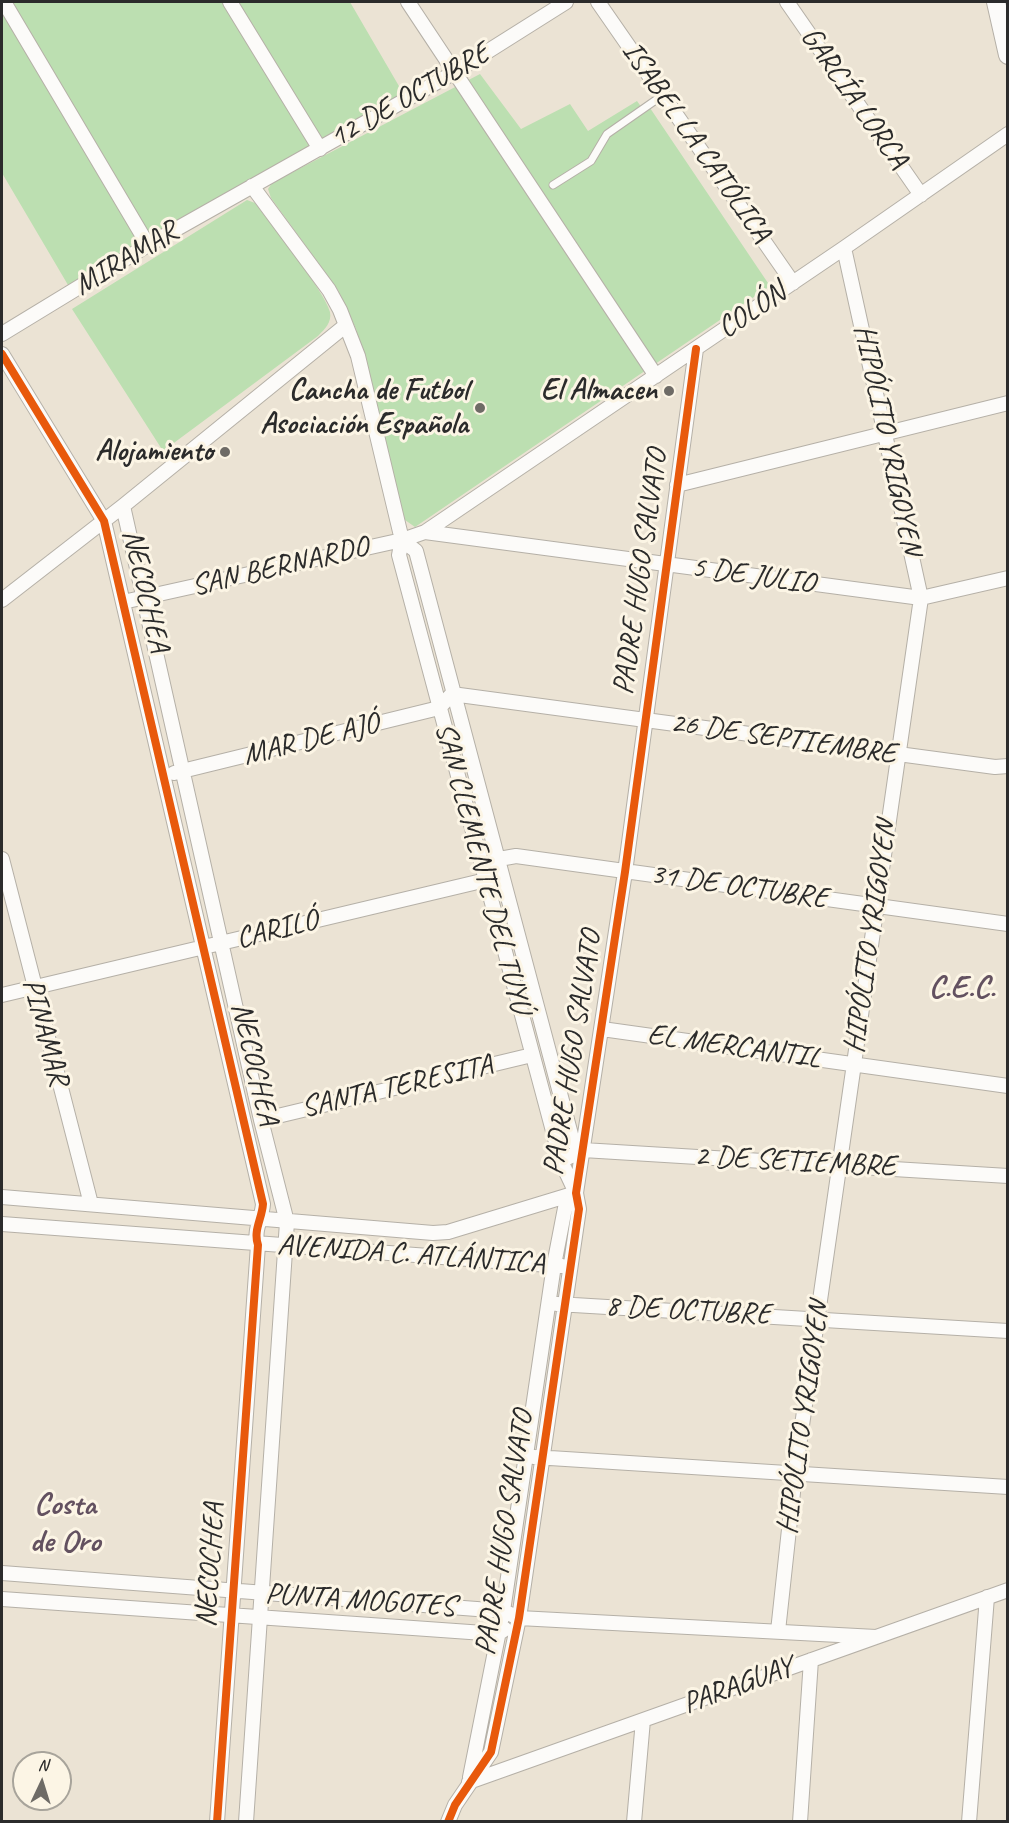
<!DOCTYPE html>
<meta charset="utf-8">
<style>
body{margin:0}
#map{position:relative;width:1009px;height:1823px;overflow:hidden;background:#ebe3d4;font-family:Caveat,sans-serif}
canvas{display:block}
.frame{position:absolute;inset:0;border:3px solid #2b2b2b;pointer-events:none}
.north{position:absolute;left:12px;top:1751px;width:60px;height:60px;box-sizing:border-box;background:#fcf5e5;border:2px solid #a8a49b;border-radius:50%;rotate:4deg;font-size:16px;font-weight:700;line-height:24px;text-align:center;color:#2b2b2b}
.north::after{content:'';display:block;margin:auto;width:21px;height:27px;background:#6e6b66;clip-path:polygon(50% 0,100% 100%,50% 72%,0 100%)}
</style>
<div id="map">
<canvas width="1009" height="1823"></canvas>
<div class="frame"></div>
<div class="north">N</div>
</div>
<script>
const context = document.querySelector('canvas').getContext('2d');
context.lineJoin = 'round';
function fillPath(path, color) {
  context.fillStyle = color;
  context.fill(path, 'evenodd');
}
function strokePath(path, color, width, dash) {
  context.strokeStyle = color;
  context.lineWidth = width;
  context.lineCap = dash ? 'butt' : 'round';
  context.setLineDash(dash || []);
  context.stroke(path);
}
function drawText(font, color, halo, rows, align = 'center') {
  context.font = font + ' Caveat,sans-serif';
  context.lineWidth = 6;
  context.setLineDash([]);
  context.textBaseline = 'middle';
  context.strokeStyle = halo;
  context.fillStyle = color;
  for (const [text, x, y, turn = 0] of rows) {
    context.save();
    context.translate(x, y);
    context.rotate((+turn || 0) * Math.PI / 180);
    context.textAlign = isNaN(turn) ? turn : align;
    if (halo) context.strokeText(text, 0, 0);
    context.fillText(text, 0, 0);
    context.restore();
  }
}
fillPath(new Path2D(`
 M2,2h348l53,91 -335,192 -66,-112z
 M480,74l41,55 49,-25 18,27 49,-30 5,7 6,-3 122,181 -355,241 -10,-7 -49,-191 -18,-39 -67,-92 -3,-9 4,-6z
 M247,200l8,3c15,20 71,90 75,109 2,10 -5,17 -12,24l-155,115 -91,-142z`), '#bcdfb1');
const service = new Path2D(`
 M553,185l38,-24 16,-27 56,-39`);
const minor = new Path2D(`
 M4,2l144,243
 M230,2l90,147
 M408,2l248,374
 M598,2l195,281
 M787,2l134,193
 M252,186l77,104 11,20 18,46 44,184 -3,15 162,606 15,32
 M2,334l146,-89 307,-173 111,-70
 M2,354l102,167 159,683c-1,15 -10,26 -5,41l-41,577
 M677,485l331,-82
 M123,506l138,614 26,102 -41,600
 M425,532l496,66 87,-20
 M402,540l14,11 157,591 10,8
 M2,600l121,-94 222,-180
 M123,602l279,-62 23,-8 419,-284 164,-114
 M174,773l265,-65 13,-14 543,73 13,-1
 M2,859l89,345
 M2,995l484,-115 13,-21 17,-3 492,68
 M602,1029l406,57
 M261,1120l271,-65
 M561,1161l22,-11 425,26
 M2,1197l431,36 15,-1 128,-39
 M2,1224l560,42
 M557,1304l451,27
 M534,1457l474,30
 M2,1573l501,38 16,7 357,19
 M2,1599l496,35 7,-5
 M778,1631l17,-157 126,-876 -77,-350
 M470,1777l33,-166 51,-346 11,-57 11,-15
 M469,1782l539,-192
 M448,1822l7,-17 36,-53 28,-134 60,-409 -3,-16 49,-321 71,-523
 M634,1822l9,-102
 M800,1822l11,-162
 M969,1822l18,-225`);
const secondary = new Path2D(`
 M996,2l12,53`);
strokePath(service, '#b5b0a7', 9);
strokePath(minor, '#b5b0a7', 16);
strokePath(secondary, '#b5b0a7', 20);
strokePath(service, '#fcfbf9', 7);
strokePath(minor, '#fcfbf9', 14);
strokePath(secondary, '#fcfbf9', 18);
strokePath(new Path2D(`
 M2,354l102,167 159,683c-1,15 -10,26 -5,41l-41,577
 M448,1822l7,-17 36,-53 28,-134 60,-409 -3,-16 49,-321 71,-523`), '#e8590c', 8);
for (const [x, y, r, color] of [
 [669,391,6,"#6e6b66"],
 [480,408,6,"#6e6b66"],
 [225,452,6,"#6e6b66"]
]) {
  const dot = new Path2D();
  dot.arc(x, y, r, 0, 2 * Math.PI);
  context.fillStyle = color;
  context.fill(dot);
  strokePath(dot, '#fcf5e5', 2);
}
drawText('30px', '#2b2b2b', '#fcf5e5', [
 ["12 DE OCTUBRE",410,96,-30],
 ["GARCÍA LORCA",854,98,55],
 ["ISABEL LA CATÓLICA",696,142,55],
 ["MIRAMAR",126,259,-31],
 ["COLÓN",752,311,-34],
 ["HIPÓLITO YRIGOYEN",887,440,78],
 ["SAN BERNARDO",280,567,-13],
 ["PADRE HUGO SALVATO",641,572,-82],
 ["5 DE JULIO",753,576,8],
 ["NECOCHEA",145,591,77],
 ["26 DE SEPTIEMBRE",783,739,8],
 ["MAR DE AJÓ",311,740,-14],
 ["SAN CLEMENTE DEL TUYÚ",482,868,75],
 ["31 DE OCTUBRE",739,887,8],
 ["CARILÓ",277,930,-14],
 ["HIPÓLITO YRIGOYEN",871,937,-82],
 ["PINAMAR",45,1032,75],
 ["EL MERCANTIL",734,1047,8],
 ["PADRE HUGO SALVATO",573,1053,-81],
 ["NECOCHEA",254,1064,77],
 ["SANTA TERESITA",397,1087,-13],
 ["2 DE SETIEMBRE",795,1162,3],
 ["AVENIDA C. ATLÁNTICA",411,1255,4],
 ["8 DE OCTUBRE",688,1311,3],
 ["HIPÓLITO YRIGOYEN",804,1418,-82],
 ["PADRE HUGO SALVATO",505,1533,-81],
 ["NECOCHEA",211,1565,-86],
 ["PUNTA MOGOTES",360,1601,4],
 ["PARAGUAY",738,1686,-20]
]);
drawText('bold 30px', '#2b2b2b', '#fcf5e5', [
 ["Cancha de Futbol",468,391],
 ["Asociación Española",468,425],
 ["El Almacen",657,391],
 ["Alojamiento",213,452]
], 'right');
drawText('bold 32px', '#635160', '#fcf5e5', [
 ["C.E.C.",962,989],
 ["Costa",65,1506],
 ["de Oro",65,1543]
]);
</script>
